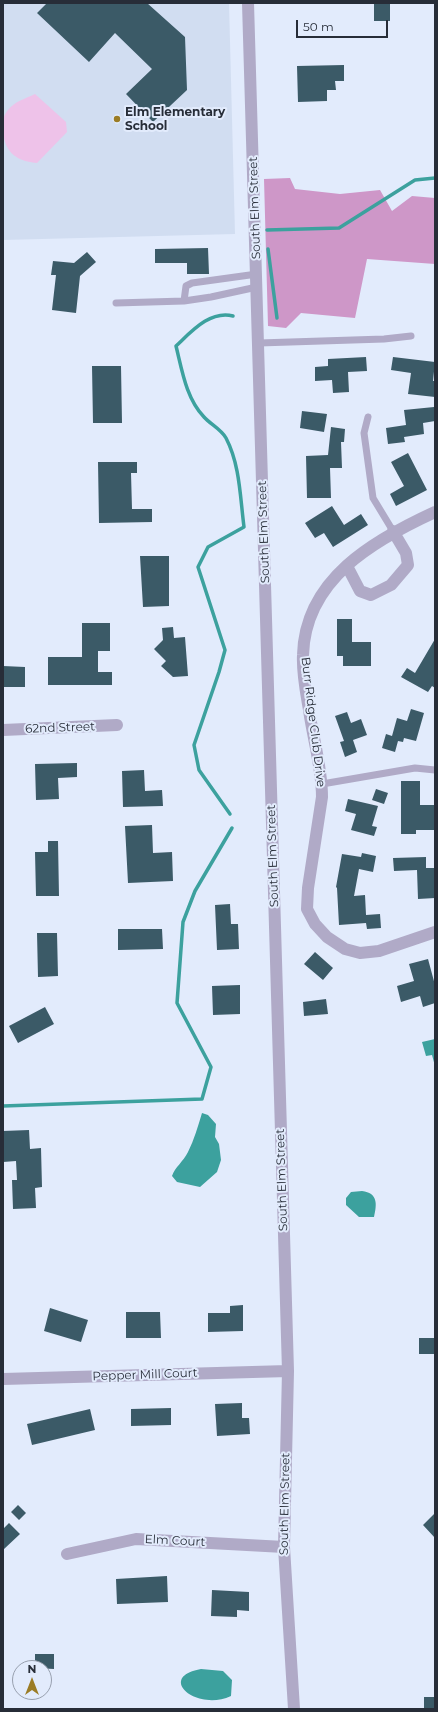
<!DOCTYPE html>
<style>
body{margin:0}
#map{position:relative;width:438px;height:1712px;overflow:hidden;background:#e2ebfc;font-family:Montserrat,sans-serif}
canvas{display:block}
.frame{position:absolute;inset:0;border:4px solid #272d38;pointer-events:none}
.north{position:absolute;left:12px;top:1660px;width:40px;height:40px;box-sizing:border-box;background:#e2ebfc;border:1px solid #979fae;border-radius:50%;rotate:0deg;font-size:11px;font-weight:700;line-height:16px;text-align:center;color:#272d38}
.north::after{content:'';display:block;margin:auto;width:14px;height:18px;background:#9b7c25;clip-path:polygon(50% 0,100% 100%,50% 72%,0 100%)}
.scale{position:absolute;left:296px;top:20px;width:92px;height:18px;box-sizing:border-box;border:2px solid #272d38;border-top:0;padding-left:5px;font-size:12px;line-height:14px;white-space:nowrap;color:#272d38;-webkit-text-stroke:3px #e2ebfc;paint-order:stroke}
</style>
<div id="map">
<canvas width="438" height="1712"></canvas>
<div class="frame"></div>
<div class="north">N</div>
<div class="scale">50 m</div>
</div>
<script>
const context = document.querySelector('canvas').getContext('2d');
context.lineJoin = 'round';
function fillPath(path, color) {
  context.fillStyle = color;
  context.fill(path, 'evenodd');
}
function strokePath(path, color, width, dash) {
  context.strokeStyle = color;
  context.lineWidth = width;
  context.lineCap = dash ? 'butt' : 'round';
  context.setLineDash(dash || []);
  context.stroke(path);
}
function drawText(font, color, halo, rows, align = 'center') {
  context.font = font + ' Montserrat,sans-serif';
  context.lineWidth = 4;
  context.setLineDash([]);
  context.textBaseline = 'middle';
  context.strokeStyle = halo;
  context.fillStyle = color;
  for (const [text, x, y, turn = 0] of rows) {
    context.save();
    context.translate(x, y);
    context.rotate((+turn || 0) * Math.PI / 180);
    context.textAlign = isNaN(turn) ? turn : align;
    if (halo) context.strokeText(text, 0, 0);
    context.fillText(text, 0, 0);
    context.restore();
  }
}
fillPath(new Path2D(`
 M3,3h226l6,231 -232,6z`), '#d1ddf1');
fillPath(new Path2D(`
 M35,94l31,28 1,10 -30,31c-23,-2 -34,-13 -34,-36 0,-7 0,-11 5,-17 7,-9 17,-11 27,-16z`), '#eec2e9');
fillPath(new Path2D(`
 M290,178l5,11 45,5 40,-4 12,21 20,-15 23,2v66l-68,-5 -12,59 -54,-5 -15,15 -18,-2 -4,-147z`), '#ce97c8');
fillPath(new Path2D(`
 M435,1039v27l-3,-11 -6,1 -4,-14z
 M202,1113l6,2 8,9 -1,13 4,7 2,16 -4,12 -17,15 -23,-5 -5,-6c3,-9 11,-14 16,-24 6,-12 10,-26 14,-39z
 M362,1191c16,2 15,13 12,26h-15l-13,-12v-7l5,-6z
 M201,1669l22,2 9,9 -1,16c-35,16 -75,-19 -30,-27z`), '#3ca19e');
strokePath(new Path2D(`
 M267,230l72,-2 76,-48 20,-2
 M268,249l9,69
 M230,814l-31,-44 -5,-25 25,-73 6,-22 -27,-83 10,-20 36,-20c-4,-31 -4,-62 -18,-89 -5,-9 -16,-14 -22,-21 -18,-19 -22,-47 -28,-71 15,-14 34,-36 57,-30
 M3,1106l199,-7 9,-32 -34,-64 6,-81 12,-31 37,-63`), '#3ca19e', 3.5);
fillPath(new Path2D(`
 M47,3h100l38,34 2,53 -34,32 -27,-28 26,-25 -37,-36 -26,29 -52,-49z
 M374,3h16v18h-16z
 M344,65v16h-9l1,9h-9v11l-29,1 -1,-36z
 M208,248l1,26h-22v-11h-32v-14z
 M87,252l9,10 -16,14 -4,37 -24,-3 4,-35h-5l2,-14 21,2z
 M366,357l1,14 -19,1 1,20 -16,1 -1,-13 -17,1v-14l13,-1v-7z
 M393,357l42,5 -2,19h2v16l-27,-3 3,-21 -20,-3z
 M92,366h29l1,57h-29z
 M434,407l1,14 -12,2 1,11 -20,3 1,5 -17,2 -2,-16 20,-3 -2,-15z
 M302,411l25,3 -3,18 -24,-4z
 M331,427l14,2 -1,13h-3l1,26h-12l1,30h-24l-1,-42 22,-1z
 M408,453l19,37 -31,16 -6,-12 14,-8 -13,-24z
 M98,462h39v11h-6l1,36h20v13l-53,1z
 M332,506l12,19 17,-11 7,11 -35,22 -9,-14 -9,5 -10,-15z
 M140,556h29v50l-26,1z
 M337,619h15v23h19v24h-28v-10h-6z
 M82,623h28v28h-12v21h14v13h-64v-28h34z
 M173,627l1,11 11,-1 3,39 -15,1 -12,-11 5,-5 -12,-12 9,-9 -1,-12z
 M435,639v49l-3,-2 -4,6 -27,-15 6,-9 8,5z
 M3,666l22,1v20h-22z
 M411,709l13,4 -8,28 -12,-3 -1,4 -5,-1 -3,11 -13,-4 4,-14 6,2 5,-18 10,3z
 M347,712l4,11 10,-4 6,16 -14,5 4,12 -12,5 -5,-15 4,-1 -9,-25z
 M77,763v14l-19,1 1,21 -23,1 -1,-36z
 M144,770l1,21 17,-1 1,16 -40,1 -1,-36z
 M401,781h19v24h15v25h-19v4h-15z
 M376,789l12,4 -4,11 -12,-4z
 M348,799l30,7 -6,20 5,1 -3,9 -23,-6 5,-16 -11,-3z
 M152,825l1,28 19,-1 1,29 -45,2 -3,-57z
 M48,841h10l1,55h-23l-1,-44h13z
 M362,853l14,3 -3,16 -14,-3 -5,27 11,-1 1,20 14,-1 1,14 -14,1 -1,-6 -27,2 -2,-37 -1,-1 6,-33 19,3z
 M426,857v11h9v30l-17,1 -1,-29 -23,1 -1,-13z
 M230,904l1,20h7l1,25 -22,1 -2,-45z
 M118,929h44l1,20 -45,1z
 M37,933h20l1,43 -20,1z
 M315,952l18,16 -10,12 -19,-16z
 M428,959l7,26v18l-12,4 -3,-11 -19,6 -4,-16 17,-5 -5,-17z
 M240,985v29l-27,1 -1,-29z
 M326,999l2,15 -24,2 -1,-14z
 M45,1007l9,17 -36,19 -9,-17z
 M29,1130l1,19 11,-1 1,39 -7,1 1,20 -23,1 -1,-29h5l-1,-19 -13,1v-31z
 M243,1305v26l-35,1v-19h22v-7z
 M50,1308l38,12 -7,22 -37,-11z
 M126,1312h34l1,26h-35z
 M419,1338h16v16h-16z
 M242,1403v15h7l1,16 -33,2 -2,-32z
 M171,1408v17l-40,1v-17z
 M90,1409l5,21 -63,15 -5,-21z
 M18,1505l8,8 -7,7 -8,-8z
 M435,1513v25l-12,-13z
 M9,1523l11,11 -17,16v-21z
 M167,1576l1,26 -51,2 -1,-25z
 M212,1590l37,2v19l-12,-1v7l-26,-1z
 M35,1654h19v15l-19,-1z
 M424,1697h11v12h-11z`), '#3b5a67');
strokePath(new Path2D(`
 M184,301l2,-15 6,-3 65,-9
 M116,303l68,-2 27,-4 46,-10
 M259,343l125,-4 27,-3
 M368,417l-4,16 9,65 20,33
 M322,784l93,-16 20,2`), '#b0aac7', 7);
strokePath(new Path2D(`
 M248,3l40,1368 -4,176 10,162
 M435,512c-61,28 -130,67 -132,143 -1,18 3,37 6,55 4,29 13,57 13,87l-14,91 -1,21 8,15 12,13 18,12 15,4 19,-2 56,-19
 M347,566l13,25 11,4 20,-10 17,-20 -2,-12 -13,-22
 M3,730l114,-5
 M3,1379l285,-8
 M67,1554l69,-15 148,8`), '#b0aac7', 12);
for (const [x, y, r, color] of [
 [117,119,4,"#9b7c25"]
]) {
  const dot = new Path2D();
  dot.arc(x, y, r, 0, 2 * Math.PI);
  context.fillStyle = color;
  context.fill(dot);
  strokePath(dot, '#e2ebfc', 1.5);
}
drawText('bold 12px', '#272d38', '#e2ebfc', [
 ["Elm Elementary",125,112],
 ["School",125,126]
], 'left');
drawText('12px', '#272d38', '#e2ebfc', [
 ["South Elm Street",255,208,-92],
 ["South Elm Street",264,532,-92],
 ["Burr Ridge Club Drive",313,722,83],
 ["62nd Street",60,728,-2],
 ["South Elm Street",273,856,-92],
 ["South Elm Street",282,1180,-92],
 ["Pepper Mill Court",145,1375,-2],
 ["South Elm Street",285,1504,-89],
 ["Elm Court",175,1541,3]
]);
</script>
